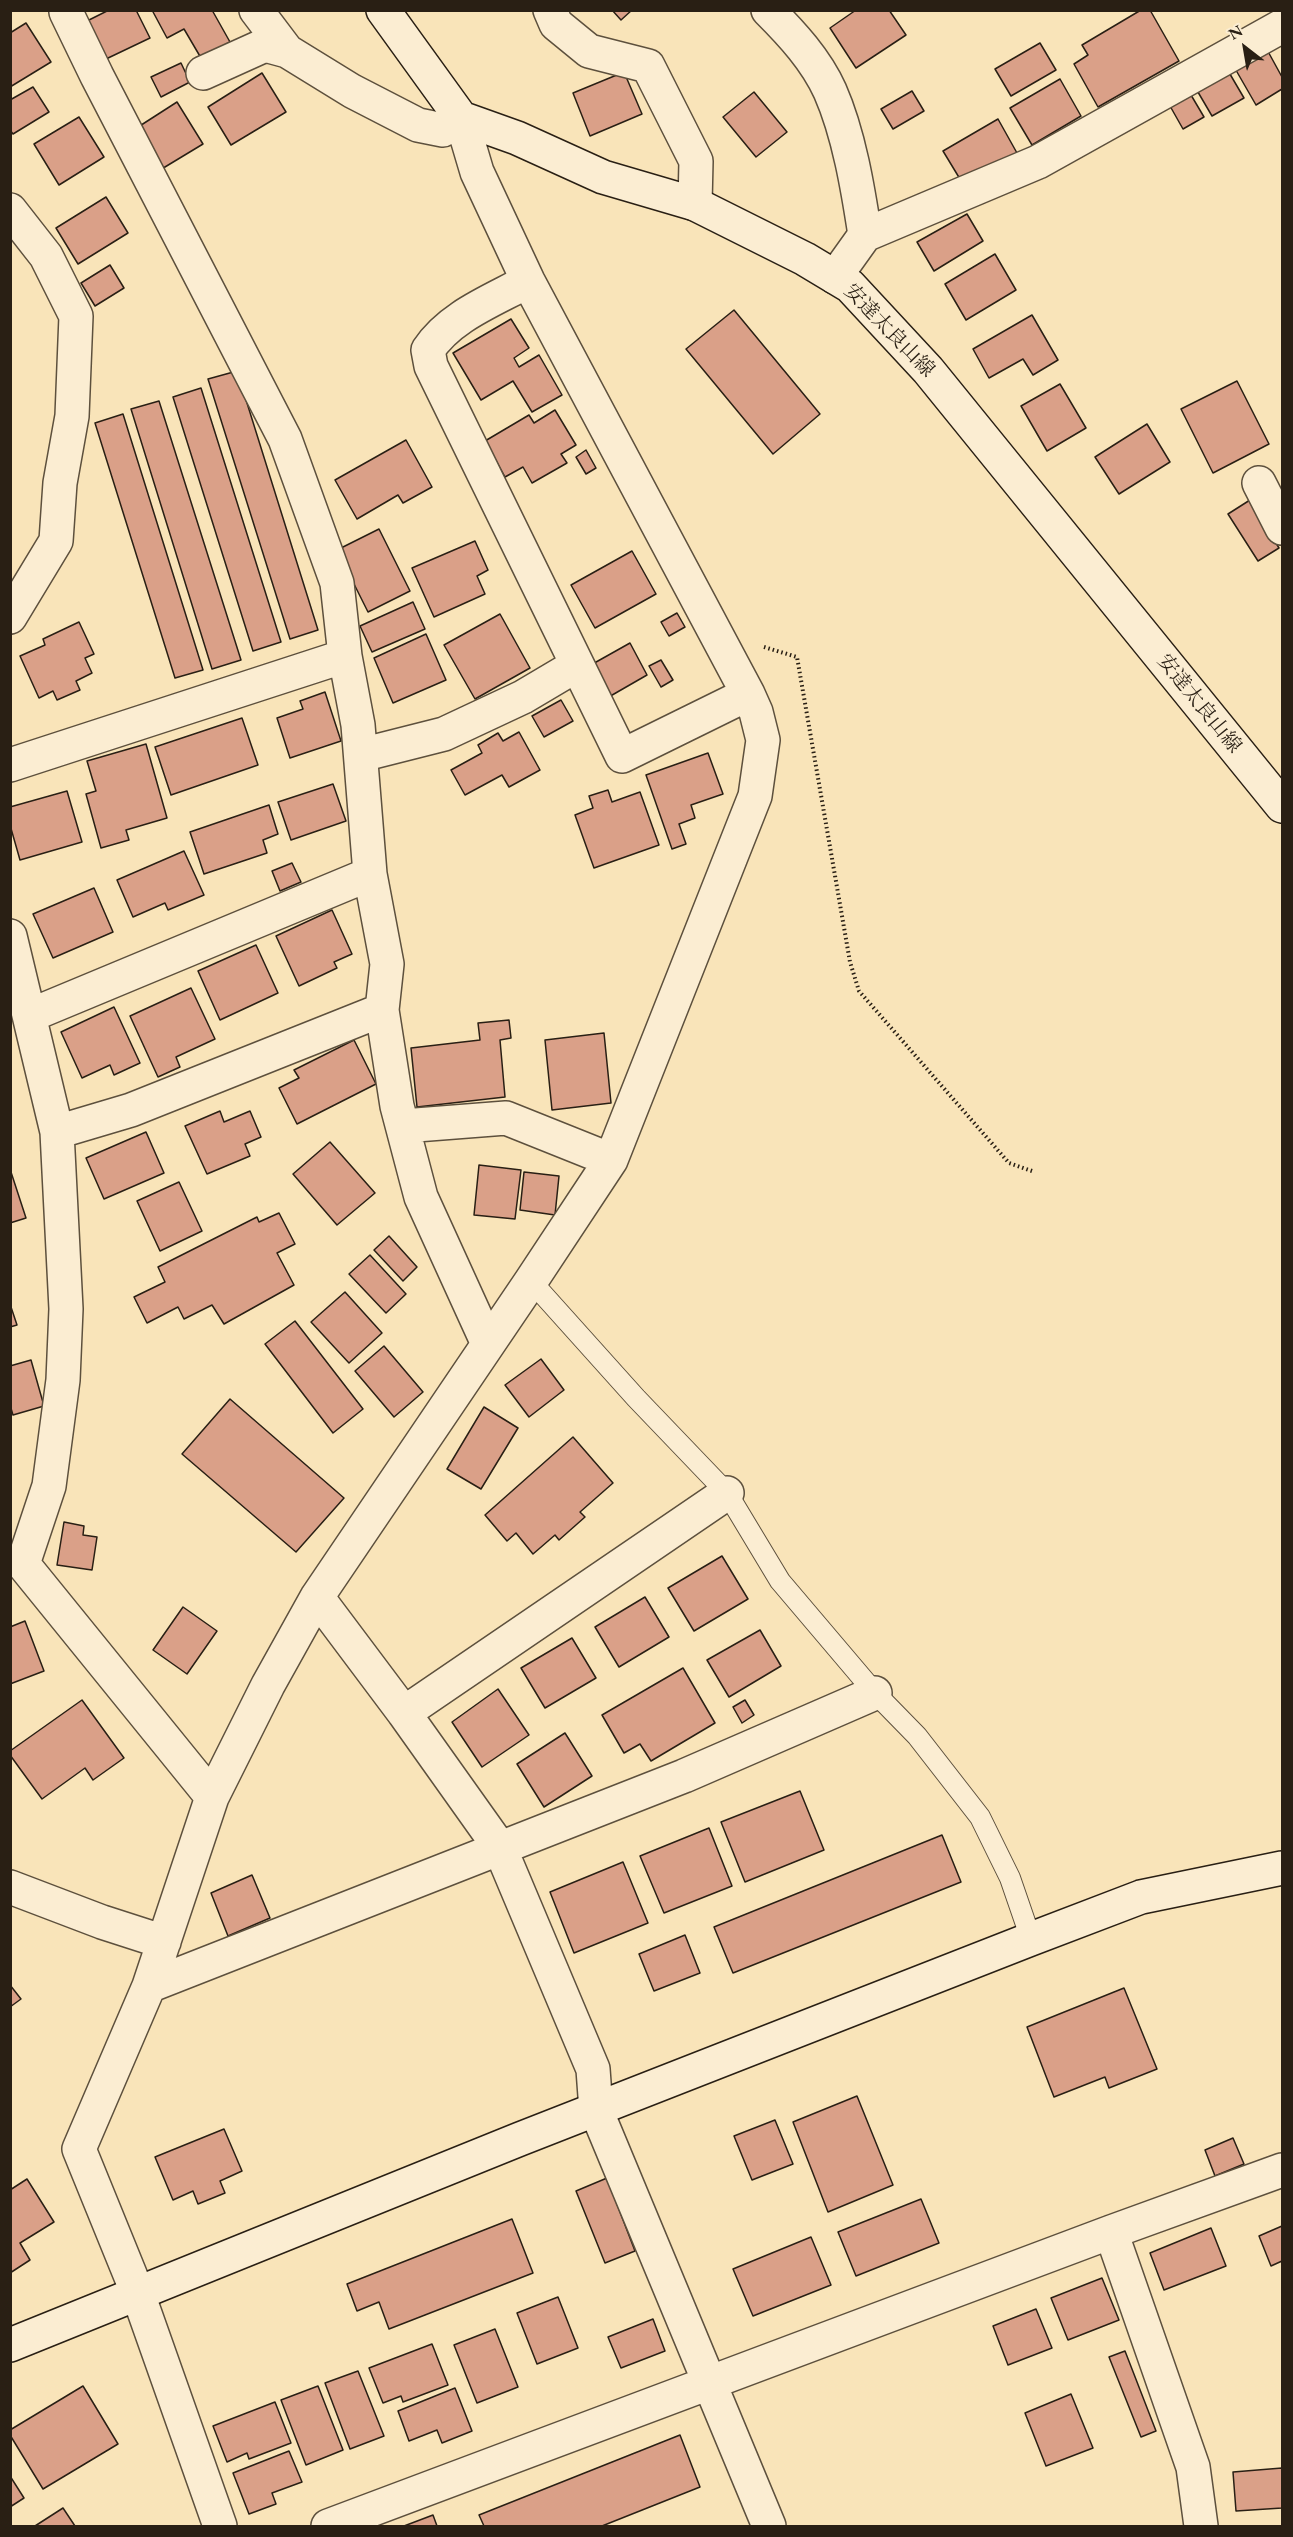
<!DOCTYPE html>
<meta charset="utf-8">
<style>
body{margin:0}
#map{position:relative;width:1293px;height:2537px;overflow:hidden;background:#f9e4b9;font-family:"EB Garamond",serif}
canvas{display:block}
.frame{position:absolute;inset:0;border:12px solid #291f14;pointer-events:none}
.north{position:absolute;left:1215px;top:18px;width:60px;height:60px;-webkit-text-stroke:4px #fbedd2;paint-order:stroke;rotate:329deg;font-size:16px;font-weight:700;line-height:24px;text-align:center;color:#291f14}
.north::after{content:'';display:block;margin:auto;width:21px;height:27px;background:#291f14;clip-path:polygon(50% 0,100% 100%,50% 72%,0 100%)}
</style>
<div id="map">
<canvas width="1293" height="2537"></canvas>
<div class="frame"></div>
<div class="north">N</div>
</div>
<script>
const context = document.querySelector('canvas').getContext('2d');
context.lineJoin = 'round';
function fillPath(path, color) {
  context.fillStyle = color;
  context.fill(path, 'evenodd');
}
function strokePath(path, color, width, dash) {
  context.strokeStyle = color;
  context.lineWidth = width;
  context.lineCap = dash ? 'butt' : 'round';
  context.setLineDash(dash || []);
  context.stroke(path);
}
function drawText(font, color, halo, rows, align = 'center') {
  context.font = font + ' "EB Garamond","Noto Serif JP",serif';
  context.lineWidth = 4.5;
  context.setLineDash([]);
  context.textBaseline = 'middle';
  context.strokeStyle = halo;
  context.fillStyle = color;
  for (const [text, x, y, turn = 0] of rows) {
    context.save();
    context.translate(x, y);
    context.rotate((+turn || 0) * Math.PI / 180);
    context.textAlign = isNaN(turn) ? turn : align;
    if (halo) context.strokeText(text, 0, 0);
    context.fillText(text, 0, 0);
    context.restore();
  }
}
const building = new Path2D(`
 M109,10h27l14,28 -44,21 -19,-38z
 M152,10h60l18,32 -29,16 -17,-29 -17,9z
 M612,10h20l-11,10z
 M856,10h33l17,25 -50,33 -26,-40z
 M1141,10h9l29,51 -81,46 -24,-43 14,-9 -6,-10z
 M26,23l25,39 -41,25v-54z
 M1040,43l16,27 -45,26 -16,-27z
 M1265,46l17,31v12l-26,16 -23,-40z
 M181,63l9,19 -29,15 -10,-20z
 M1227,69l17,29 -32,18 -17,-29z
 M624,72l18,42 -52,22 -17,-43z
 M262,73l24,39 -55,33 -23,-38z
 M1060,79l21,37 -49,29 -22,-37z
 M33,87l16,25 -36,22 -3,-4v-30z
 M912,91l12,20 -31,18 -12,-20z
 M754,92l33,40 -31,25 -33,-40z
 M1191,95l13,22 -21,12 -13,-23z
 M177,102l26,42 -43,26 -25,-41z
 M79,117l25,40 -45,28 -25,-41z
 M998,119l19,34 -54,31 -20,-33z
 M106,197l22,36 -50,31 -22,-36z
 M967,214l16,27 -49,30 -17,-29z
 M995,254l21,36 -50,30 -21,-36z
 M110,265l14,23 -29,18 -14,-23z
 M734,310l86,104 -47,40 -87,-105z
 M1032,315l26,45 -25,15 -10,-16 -34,19 -16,-29z
 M511,319l18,29 -15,10 5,9 20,-12 23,40 -30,17 -19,-31 -32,19 -28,-47z
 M237,371l81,259 -28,9 -82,-260z
 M1237,381l32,63 -56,29 -32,-64z
 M1060,384l26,44 -39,23 -26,-45z
 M201,388l80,254 -28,9 -80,-254z
 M159,401l82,259 -29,9 -81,-260z
 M555,410l21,35 -15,9 6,9 -35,20 -9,-16 -18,10 -20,-36 44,-26 5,8z
 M123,414l80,256 -28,8 -80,-255z
 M1147,424l23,38 -51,32 -24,-37z
 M406,440l26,47 -29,16 -5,-8 -41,24 -22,-39z
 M586,450l10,18 -10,6 -10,-17z
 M1250,500l29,48 -21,13 -30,-47z
 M379,529l31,62 -42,21 -31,-62z
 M475,541l13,29 -11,6 8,18 -51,23 -22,-49z
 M632,551l24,43 -61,34 -24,-43z
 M413,602l12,27 -53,23 -12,-26z
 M677,613l8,14 -16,9 -8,-14z
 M500,614l30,54 -55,31 -31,-54z
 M79,622l15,32 -9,4 7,15 -16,8 4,9 -23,10 -4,-9 -14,7 -19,-42 25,-11 -2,-6z
 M426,634l20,46 -53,23 -19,-45z
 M630,643l17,32 -40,23 -18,-32z
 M661,660l12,20 -12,7 -12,-21z
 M325,692l16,49 -51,17 -13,-40 26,-9 -3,-8z
 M561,700l12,21 -29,16 -12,-21z
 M242,718l16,47 -87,30 -16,-48z
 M519,732l21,38 -31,17 -7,-12 -37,20 -14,-25 31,-17 -4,-8 20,-12 5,8z
 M146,744l21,74 -41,12 3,10 -28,8 -15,-54 10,-3 -9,-30z
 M708,753l15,41 -32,11 4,13 -16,6 7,20 -14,5 -26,-74z
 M333,784l13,37 -55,19 -13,-38z
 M608,790l4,12 28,-10 19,53 -65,23 -19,-53 18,-7 -4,-12z
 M67,791l15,51 -62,18 -10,-35v-18z
 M269,805l9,29 -15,6 4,13 -63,21 -14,-42z
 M184,851l20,44 -36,15 -3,-7 -32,14 -16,-37z
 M292,863l9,19 -21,9 -8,-20z
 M94,888l19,44 -60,26 -20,-44z
 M332,910l20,44 -18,8 3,6 -38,18 -23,-50z
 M256,945l22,48 -58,27 -22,-49z
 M191,988l24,51 -39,18 4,10 -22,10 -28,-61z
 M114,1007l26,56 -26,12 -4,-10 -28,13 -21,-46z
 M509,1020l2,18 -11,2 5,57 -88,10 -6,-59 69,-8 -2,-17z
 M604,1033l7,70 -59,7 -7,-70z
 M354,1040l22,44 -79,40 -18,-36 20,-10 -5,-8z
 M220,1111l4,11 26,-11 11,26 -16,7 5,12 -43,18 -22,-48z
 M146,1132l18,41 -60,26 -18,-41z
 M330,1142l45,51 -38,32 -44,-51z
 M479,1165l42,5 -6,49 -41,-4z
 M10,1169l16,49 -16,5z
 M524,1172l35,4 -4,39 -35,-5z
 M179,1182l23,49 -42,20 -23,-50z
 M279,1213l16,31 -18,9 17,32 -70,39 -12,-19 -28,14 -6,-12 -31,16 -13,-26 31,-15 -7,-15 99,-50 2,5z
 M389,1236l28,31 -14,14 -29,-31z
 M370,1255l36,39 -20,19 -37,-39z
 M345,1292l37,41 -33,30 -38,-41z
 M10,1304l7,21 -7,2z
 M295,1321l68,88 -30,24 -68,-89z
 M384,1346l39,46 -29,25 -39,-46z
 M541,1359l23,31 -35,27 -24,-32z
 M31,1360l13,46 -31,9 -3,-10v-39z
 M230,1399l114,99 -48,54 -114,-98z
 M484,1407l34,21 -37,61 -34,-20z
 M573,1437l40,46 -33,29 5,5 -26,23 -4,-5 -22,19 -17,-21 -9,8 -22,-26z
 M64,1522l20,4 -1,9 14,2 -5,33 -35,-5z
 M722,1556l26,43 -54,32 -26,-43z
 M645,1597l24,40 -50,30 -24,-40z
 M183,1607l34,24 -30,43 -34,-24z
 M25,1621l19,50 -34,13v-57z
 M760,1630l21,36 -52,31 -22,-37z
 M572,1638l24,40 -51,30 -24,-40z
 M683,1668l32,55 -64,38 -11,-17 -16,9 -22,-38z
 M498,1689l31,46 -47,32 -30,-45z
 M82,1700l42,58 -31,22 -8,-12 -43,31 -32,-44v-4z
 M745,1700l9,15 -12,8 -9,-16z
 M565,1733l27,43 -48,31 -27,-43z
 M800,1791l24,59 -79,32 -24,-60z
 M709,1828l23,58 -68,27 -24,-57z
 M942,1835l19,47 -228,91 -19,-46z
 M623,1862l25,61 -74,30 -24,-61z
 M252,1875l18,43 -42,18 -17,-43z
 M685,1935l15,38 -46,18 -15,-37z
 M10,1985l11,14 -11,8z
 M1124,1988l33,81 -48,19 -4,-11 -51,20 -27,-70z
 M857,2096l36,89 -65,27 -35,-90z
 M775,2120l18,44 -41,16 -18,-44z
 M224,2129l18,42 -22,10 5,12 -27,11 -5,-13 -20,9 -18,-43z
 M1233,2138l11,26 -29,12 -10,-26z
 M607,2178l28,73 -30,12 -29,-72z
 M27,2179l27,43 -34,21 10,17 -20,13v-83z
 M921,2199l18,44 -83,33 -18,-44z
 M512,2219l21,54 -144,56 -10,-27 -22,9 -10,-27z
 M1282,2226v35l-11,5 -12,-30z
 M1211,2228l15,38 -62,24 -14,-37z
 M811,2237l20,48 -78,31 -20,-47z
 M1102,2278l17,42 -51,20 -17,-42z
 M558,2297l20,51 -41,16 -20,-51z
 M1036,2309l16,39 -44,17 -15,-39z
 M653,2319l12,32 -44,17 -13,-31z
 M495,2329l23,58 -41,16 -23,-58z
 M432,2344l16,41 -45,17 -2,-6 -18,7 -14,-35z
 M1125,2351l31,80 -15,6 -32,-80z
 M358,2371l26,65 -34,13 -25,-66z
 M83,2386l35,58 -75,45 -33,-54v-5z
 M318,2386l25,64 -37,15 -25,-65z
 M455,2388l17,43 -30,12 -5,-13 -28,11 -11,-30z
 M1071,2394l22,54 -47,18 -21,-53z
 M275,2402l16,41 -42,16 -2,-6 -20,9 -14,-36z
 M680,2435l20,52 -98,39h-118l-5,-11z
 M289,2451l13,31 -30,11 4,11 -27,10 -16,-41z
 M1282,2468v40l-46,3 -3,-39z
 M10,2476l14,22 -14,9z
 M63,2508l12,18h-40z
 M433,2515l4,11h-33z`);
fillPath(building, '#daa088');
strokePath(building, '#291f14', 1.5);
const lane = new Path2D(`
 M531,1281l105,117 91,95 53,88 95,112 42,43 63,81 30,61 21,61`);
const street = new Path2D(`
 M550,10l6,14 33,27 59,15 48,95 -1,43
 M768,10c24,24 48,50 62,81 19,43 28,98 35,144
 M66,12l31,64 188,363 52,144 8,73 13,69 12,149 17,90 -5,46 15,96 24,91 67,147
 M203,73l62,-28 22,6
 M10,210l36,46 30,60 -4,100 -12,67 -4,58 -46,76
 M835,277l30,-42 173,-73 244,-136
 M528,281c-34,19 -78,35 -100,69l3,16 191,390 126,-62
 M1259,483l23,45
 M361,755l83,-21 79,-37 54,-32
 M10,765l335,-109
 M10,936l47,196 9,177 -3,71 -14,106 -26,78 189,233
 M31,1015l339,-141
 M403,1126l103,-8 105,42
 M57,1132l74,-22 251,-100
 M317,1597l87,116 96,135 93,221 3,41 173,416
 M404,1713l323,-220
 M10,1887l92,35 62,20
 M149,1986l535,-210 191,-83
 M1111,2232l82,235 8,59
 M220,2526l-82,-232 -59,-145 70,-163 63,-189 56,-112 49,-88 214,-316 80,-121 144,-364 8,-56 -7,-28 -8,-18 -220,-413 -51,-109 -16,-54 -18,12 -25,-5 -66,-34 -65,-40 -31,-41
 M328,2526l783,-294 171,-62`);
const secondary = new Path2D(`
 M383,10l78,108 56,20 86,39 92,27 110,55 45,27 78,84 354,436
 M10,2345l510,-206 511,-200 110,-42 141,-29`);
strokePath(lane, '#5d503d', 22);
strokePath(street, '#5d503d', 36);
strokePath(secondary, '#291f14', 36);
strokePath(new Path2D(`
 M764,647l33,10 53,305 9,29 150,172 23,8`), '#291f14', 4, [1.5, 3]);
strokePath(lane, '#fbedd2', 20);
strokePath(street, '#fbedd2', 33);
strokePath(secondary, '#fbedd2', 33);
drawText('20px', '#291f14', '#fbedd2', [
 ["安達太良山線",889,331,46],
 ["安達太良山線",1199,704,51]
]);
</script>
